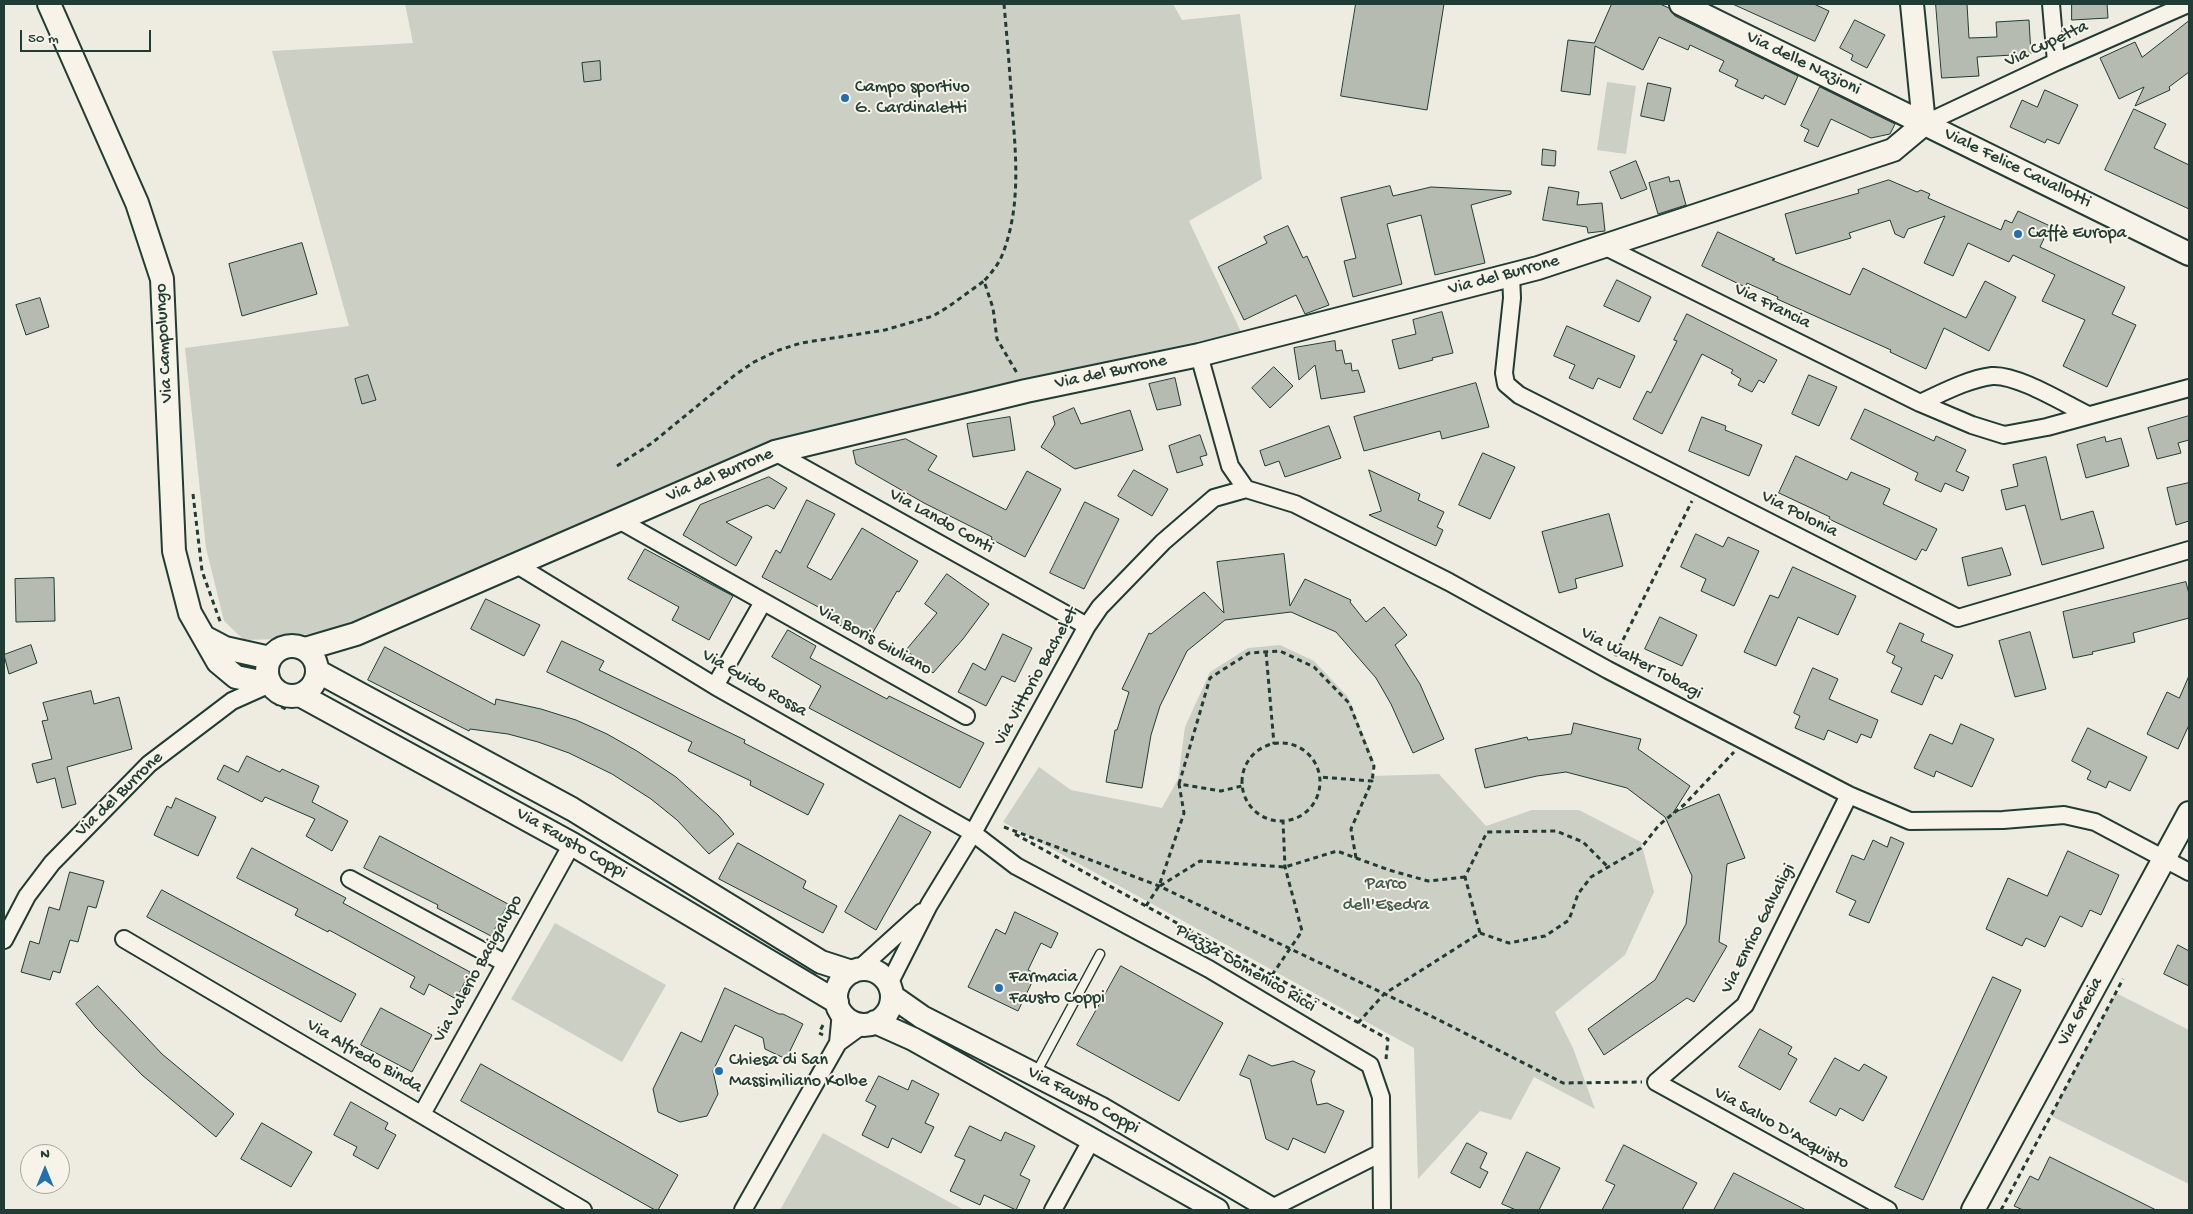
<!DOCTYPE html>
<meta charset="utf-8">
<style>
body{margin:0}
#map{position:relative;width:2193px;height:1214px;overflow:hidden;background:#eeece1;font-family:"Gochi Hand",sans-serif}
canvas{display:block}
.frame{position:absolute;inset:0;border:5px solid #1f3d34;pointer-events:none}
.north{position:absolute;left:20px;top:1144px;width:50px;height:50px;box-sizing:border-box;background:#f7f3e8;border:1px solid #a1aaa0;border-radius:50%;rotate:0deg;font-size:14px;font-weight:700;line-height:20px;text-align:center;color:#1f3d34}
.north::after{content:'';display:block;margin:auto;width:18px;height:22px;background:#1f6fb2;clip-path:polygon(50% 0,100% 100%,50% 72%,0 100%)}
.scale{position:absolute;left:20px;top:30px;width:131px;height:22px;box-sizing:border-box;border:2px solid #1f3d34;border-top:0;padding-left:6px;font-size:15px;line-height:18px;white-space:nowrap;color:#1f3d34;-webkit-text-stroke:4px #f7f3e8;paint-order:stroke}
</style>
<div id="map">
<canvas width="2193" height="1214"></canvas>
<div class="frame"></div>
<div class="north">N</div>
<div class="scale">50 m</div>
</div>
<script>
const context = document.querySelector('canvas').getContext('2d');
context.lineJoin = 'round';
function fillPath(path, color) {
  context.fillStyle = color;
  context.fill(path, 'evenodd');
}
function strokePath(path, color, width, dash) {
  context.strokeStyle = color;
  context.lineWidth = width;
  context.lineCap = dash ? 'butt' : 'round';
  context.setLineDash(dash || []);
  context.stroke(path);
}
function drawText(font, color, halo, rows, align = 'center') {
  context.font = font + ' "Gochi Hand",sans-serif';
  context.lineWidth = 4;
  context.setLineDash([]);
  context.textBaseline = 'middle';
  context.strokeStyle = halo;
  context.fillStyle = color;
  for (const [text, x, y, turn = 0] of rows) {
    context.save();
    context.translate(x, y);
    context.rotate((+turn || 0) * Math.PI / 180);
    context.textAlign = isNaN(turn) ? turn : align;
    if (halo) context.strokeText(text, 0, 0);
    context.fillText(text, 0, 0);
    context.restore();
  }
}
fillPath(new Path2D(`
 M405,4h768l9,16 58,-6 22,165 -73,42 52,111 -255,56 -197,49 -402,175 -55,18 -54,9 -34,1 -20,-19 -18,-73 -21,-200 164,-22 -77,-275 141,-8z
 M1607,82l29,4 -10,68 -29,-4z
 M1280,645l34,16 34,36 26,64 -3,15 68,-2 47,52 46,-16h47l62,32 13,50 -29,63 -70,57 18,36 22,61 -61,-32 -23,43 -31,-9 -62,68 -4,-131 -411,-226 36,-55 32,23 91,18 16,-29 7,-52 25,-55 38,-24z
 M555,923l111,62 -44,77 -111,-63z
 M2116,993l73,37v154l-138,-68z
 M823,1133l141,77h-184z`), '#cccfc4');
const building = new Path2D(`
 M1356,4h88l-17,106 -86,-14z
 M1612,4h48l9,4 6,8 123,60 -13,29 -20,-10 -2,4 -28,-13 3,-6 -19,-9 5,-10 -34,-16 -2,5 -29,-13 -16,33 -48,-24 -5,49 -29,-4 7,-51 26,3z
 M1733,4h81l15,7 -14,30z
 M1936,4h31l2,34 28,-1 -1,-15 33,-2 2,34 -54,3 2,19 -37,2z
 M2072,4h35l1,14 -36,2z
 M1855,20l30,15 -18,33 -16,-8 2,-5 -13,-7z
 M2189,21v51l-20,15 1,3 -35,16 9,-19 -25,12 -19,-41 35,-16 7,15z
 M600,61l1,19 -17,2 -2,-19z
 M1648,83l23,5 -7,33 -23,-5z
 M1820,87l75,37 -5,10 -19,4 -40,-19 -13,28 -14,-6 5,-11 -8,-4z
 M2045,90l33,15 -19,39 -12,-5 -2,4 -35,-16 12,-27 15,7z
 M2134,109l32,15 -12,24 35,17v44l-84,-39z
 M1543,149l13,2 -1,15 -13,-1z
 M1636,161l11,28 -26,10 -11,-27z
 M1669,177l1,5 9,-2 7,25 -28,9 -9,-31z
 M1889,180l28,12 4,-2 9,4 -2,4 73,32 4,-10 7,3 6,-12 32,15 -10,21 85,40 -13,27 24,11 -29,62 -44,-21 22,-46 -43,-19 13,-26 -42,-20 -4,7 -41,-19 -15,33 -29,-13 21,-47 -37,13 -4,9 -9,-4 -5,-14 -41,13 2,5 -55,16 -11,-40 74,-21 -1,-3z
 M1390,186l3,10 38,-9 80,4v3l-40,11 14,58 -50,12 -14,-60 -34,9 15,60 -49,13 -9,-36 12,-3 -15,-60z
 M1549,187l30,5 -2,13 25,-2 3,28 -17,2 -1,-6 -44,-7z
 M1288,226l15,32 4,-2 22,49 -24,9 -9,-19 -52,25 -26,-53 49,-24 -3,-6z
 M1718,232l57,27 -3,1 78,35 13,-27 103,50 19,-37 31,16 -27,54 -45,-23 -18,41 -36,-17 1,-2 -114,-51 1,-2 -31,-14 -2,4 -43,-21z
 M302,243l15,51 -75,22 -13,-52z
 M1617,280l34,17 -12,25 -35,-16z
 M40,298l9,29 -23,8 -10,-30z
 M1442,312l11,41 -21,5 1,2 -34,9 -7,-29 24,-6 -3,-14z
 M1687,314l90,46 -13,23 -5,-3 -7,12 -14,-7 3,-6 -10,-6 2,-3 -31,-16 -40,80 -29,-15 14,-28 4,2 26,-52 -3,-1z
 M1567,326l68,30 -15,32 -22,-10 -5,11 -24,-11 6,-13 -21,-9z
 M1335,341l1,10 6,-1 3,14 6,-1 1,8 6,-1 7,22 -44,7 -6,-34 -16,15 -5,-32z
 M1274,367l19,19 -23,22 -18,-20z
 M368,375l8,25 -14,4 -7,-25z
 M1809,375l28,12 -18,39 -27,-12z
 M1175,378l6,27 -24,5 -8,-26z
 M1476,383l13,44 -47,12 -2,-8 -76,20 -10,-34z
 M1074,408l7,16 49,-14 13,40 -68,19 -34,-22 14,-23 -2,-7z
 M1865,409l69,32 2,-5 30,14 -10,21 13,6 -6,14 -18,-8 -4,9 -26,-12 3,-7 -67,-34z
 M2189,416v24l-11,3 3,10 -24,6 -9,-31z
 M1010,417l5,33 -42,7 -6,-33z
 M1702,417l24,9 -1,4 37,15 -13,31 -60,-25z
 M1329,426l12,32 -56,19 -6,-16 -14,5 -5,-15z
 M1200,435l7,20 -7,2 3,8 -26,8 -8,-27z
 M2105,437l1,5 15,-4 8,28 -43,12 -9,-33z
 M906,439l31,17 -9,14 78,40 21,-39 34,18 -36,68 -34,-18 1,-2 -68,-34 -68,-39 -3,-13z
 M1483,453l32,14 -25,52 -31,-14z
 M1796,456l51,24 4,-8 39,17 -7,15 54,25 -11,22 -4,-2 -6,11 -87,-41 1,-2 -51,-24z
 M2046,457l15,63 32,-9 11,37 -62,17 -17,-60 -19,5 -5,-20 17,-4 -5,-21z
 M1134,470l34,19 -16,27 -34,-20z
 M1369,470l51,24 -2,6 26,12 -7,15 6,3 -7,16 -67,-31 12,-4z
 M769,477l18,11 -13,21 -7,-4 -41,17 26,15 -16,29 -53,-31 17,-30z
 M2189,483v38l-13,4 -9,-37z
 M807,500l28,14 -28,53 24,13 31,-52 56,33 -19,31 -2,-1 -29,50 -48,-27 2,-5 -60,-32 14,-27 4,3z
 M1085,502l34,17 -35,70 -34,-16z
 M1609,514l14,52 -48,13 2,9 -18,5 -17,-61z
 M1696,534l27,13 5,-10 31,14 -25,55 -33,-15 5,-12 -25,-12z
 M2002,548l9,27 -43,11 -6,-28z
 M645,549l88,47 -24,44 -37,-20 7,-13 -51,-28z
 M1284,554l6,52 15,-27 46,21 -1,2 16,20 18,-15 23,28 -12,10 25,39 24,55 -31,14 -22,-49 -15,-26 -40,-46 -45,-20 -66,8 -38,31 -27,55 -9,29 -9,53 -36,-6 9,-52h2l12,-38 -7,-3 27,-56 2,1 53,-42 20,21 -7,-51z
 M1793,567l63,29 -18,39 -40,-18 -22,49 -32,-14 26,-57 8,3z
 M947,574l42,30 -26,35 -30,34 -27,-23 31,-37 -12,-9z
 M54,578l1,43 -39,1 -1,-43z
 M2186,582l3,12v24l-56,15 2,9 -43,10 1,2 -20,4 -10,-46z
 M486,599l54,26 -16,31 -53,-27z
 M1660,617l37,18 -15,31 -37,-17z
 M1900,623l24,11 -3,7 32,14 -11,24 -7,-4 -13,30 -31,-13 11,-24 -10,-5 3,-7 -8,-4z
 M788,630l28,16 -6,12 77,41 2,-3 95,47 -24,45 -151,-80 12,-22 -49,-29z
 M2030,632l16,57 -31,8 -16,-56z
 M1003,634l29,14 -17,34 -13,-6 -16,30 -28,-14 15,-29 12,7z
 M562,641l42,20 -5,9 146,70 -1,3 80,41 -16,31 -58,-30 1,-4 -63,-30 4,-9 -145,-70z
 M31,645l6,18 -28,11 -5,-19z
 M385,647l110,58 1,-6 45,10 35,11 31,14 30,17 39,26 43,39 15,18 -25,20 -32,-34 -26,-21 -39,-25 -43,-21 -31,-11 -30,-8 -38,-5 -1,2 -101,-51z
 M1813,668l25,11 -9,20 49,21 -7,18 -10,-4 -4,9 -29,-13 -4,10 -29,-12 5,-12 -6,-3z
 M2189,676v49l-11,24 -31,-15 20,-42 12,6z
 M91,691l3,13 25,-7 13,52 -65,18 9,37 -14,4 -7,-30 -18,5 -5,-19 20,-5 -10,-38 6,-1 -5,-17z
 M1574,723l67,16 -3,10 52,37 -17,27 46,-19 26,64 -18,6 -8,78 8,4 -33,56 -7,-4 -83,57 -16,-26 67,-49 31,-56 6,-48 -27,-59 -38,-29 -61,-16 -29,4 -52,12 -10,-39 52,-12 1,3 43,-6z
 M1961,724l33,15 -22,48 -36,-16 -2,6 -20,-9 16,-34 22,10z
 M2088,728l59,29 -17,34 -21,-10 -3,7 -19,-9 4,-8 -19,-10z
 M247,756l33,16 2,-3 37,17 -7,16 36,19 -16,30 -26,-15 9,-17 -50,-22 -3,5 -45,-23 7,-14 14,7z
 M176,798l40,19 -18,39 -44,-21 13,-29 4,2z
 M900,815l31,17 -55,98 -31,-18z
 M380,836l128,68 -17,32 -54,-28 1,-3 -74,-37z
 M1891,837l13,6 -35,80 -20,-8 7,-14 -20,-9 16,-37 12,5 9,-20 14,7z
 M738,843l68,38 -3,7 34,18 -14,27 -104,-54z
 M252,848l94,50 -3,5 127,69 -14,27 -27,-15 -5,11 -14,-8 5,-10 -86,-47 -1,2 -33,-17 3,-6 -61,-31z
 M2068,851l51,24 -18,40 -11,-5 -8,17 -22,-11 -15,31 -19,-9 -4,8 -36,-17 22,-51 39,18z
 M70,872l34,9 -8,27 -8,-2 -10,36 -8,-2 -10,33 -7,-2 -3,9 -29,-8 9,-31 9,3 10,-37 10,3z
 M162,890l194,104 -15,28 -194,-105z
 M1015,912l43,21 -7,15 -10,-5 -13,27 8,4 -18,37 -50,-24 28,-58 9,5z
 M2178,945l11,6v35l-25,-12z
 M1121,966l102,57 -44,78 -102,-56z
 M1993,977l28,13 -98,210 -28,-13z
 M98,986l64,68 72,60 -18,23 -74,-62 -46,-47 -20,-24z
 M725,988l54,26h4l20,10 -17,35 -21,-10 -2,-11 -28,-13 -22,46 5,23 -11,22 -27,6 -22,-10 -5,-23 28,-57 20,10z
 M381,1008l51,27 -20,37 -51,-27z
 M1760,1029l32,18 -4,7 9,5 -17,31 -41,-23z
 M1249,1055l23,11 21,-5 22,10 -4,9 6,25 10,-2 17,8 -19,42 -32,-15 -5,12 -22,-11 -16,-60 -10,-4z
 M1835,1058l24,13 5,-7 23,13 -24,44 -23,-13 -4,8 -26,-14z
 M481,1064l197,111 -20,35h-3l-194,-109z
 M879,1076l29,14 4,-10 27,14 -14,29 9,4 -13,26 -29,-15 -4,10 -26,-13 14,-29 -10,-5z
 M351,1102l37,21 -3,6 11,6 -18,34 -25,-14 4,-8 -23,-12z
 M262,1123l50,29 -21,35 -50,-28z
 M970,1126l31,15 4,-9 30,14 -15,29 10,5 -14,30 -32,-15 -4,10 -30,-14 15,-31 -10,-4z
 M1467,1143l20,10 -7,15 8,4 -8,16 -29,-15z
 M1624,1145l73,38 -15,27h-80l13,-25 -9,-4z
 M1527,1152l33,16 -21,42h-23l-14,-6z
 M2050,1157l106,53h-133l-9,-4 16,-30 8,4z
 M1734,1173l72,37h-92z`);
fillPath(building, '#b5bbb0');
strokePath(building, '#1f3d34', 1);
const lane = new Path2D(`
 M1036,1073l64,-119`);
const street = new Path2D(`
 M2051,4l5,58
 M1924,124l132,-62 132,-58
 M1606,247l314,156 52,22 32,10 43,-8 142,-39
 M1511,275l1,23 -8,75 2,11 13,11 439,223 231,-68
 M1199,355l31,111 16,23 49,15 154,78 159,88 241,125 61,26 93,-1 61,-5 31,7 94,50
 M1920,403c22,-10 48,-24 72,-27 25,-2 73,28 96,39
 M775,452l312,174
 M617,519l349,197
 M517,565l198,121 258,147 43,33 193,103 161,96 11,32 1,113
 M715,686l48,-84
 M1849,795l-104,210 -89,77 232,128
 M350,879l155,84
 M124,939l459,271
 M4,940l23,-44 25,-33 97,-99 83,-63 38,-17
 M859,969l63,-57
 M889,984l40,-79 44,-72 114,-207 13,-19 63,-65 51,-44 32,-9
 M838,1043l26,-19
 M422,1114l150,-270
 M1270,1209l111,-56
 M743,1210l95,-167 3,-31
 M1053,1210l39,-71`);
const secondary = new Path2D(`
 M49,4l88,199 25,76 12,272 16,62 28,49 18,15 34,7
 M1681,4l508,250
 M1912,4l12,120
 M206,638l19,10 45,10
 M267 671a25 25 0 1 1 50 0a25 25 0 1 1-50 0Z
 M305,649l51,-15 419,-182 251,-61 173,-36 339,-87 355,-118 31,-26
 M317,671l255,138 249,153 31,10
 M300,695l272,149 265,158
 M836 997a28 28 0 1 1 56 0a28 28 0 1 1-56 0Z
 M892,996l30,21 178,91 173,102
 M875,1022l38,17 304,171
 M1973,1210l216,-397`);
strokePath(lane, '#1f3d34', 11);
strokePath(street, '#1f3d34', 20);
strokePath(secondary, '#1f3d34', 26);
strokePath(new Path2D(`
 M1004,4c3,34 6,68 8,102 4,49 9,100 -9,147 -4,11 -11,19 -19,28l9,27 4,31 20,34
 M617,466l35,-23 83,-68 19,-13 25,-12 22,-7 84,-13 48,-14 15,-9 36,-26
 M193,494l9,77 19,53
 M1266,652l8,92
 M1615,656l77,-155
 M277,701l-1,3 10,5
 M1242 782a39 39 0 1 1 78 0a39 39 0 1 1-78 0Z
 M1179,784l31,-106 39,-25 31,-2 34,16 35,36 25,63 -2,15
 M1004,827l155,59 276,132 128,65 79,-1
 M1015,834l373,205 -2,20
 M1356,858l33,12 39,11 37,-4
 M1160,886l40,-25 85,6 52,-16 19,7 -5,-29 21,-48 -53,-4
 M1146,906l13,-20 25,-73 -5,-29 42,7 21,-5
 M1480,933l29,10 36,-7 24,-16 9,-26 13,-17 50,-29 18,-23 26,-21 49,-52
 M1272,975l30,-44 -17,-64 -2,-46
 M1358,1023l26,-29 96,-61 -15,-56 22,-45 69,-1 27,11 25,25
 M823,1025l-4,8 4,2
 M2001,1210l122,-231`), '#1f3d34', 3, [5, 4]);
strokePath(lane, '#f7f3e8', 8);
strokePath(street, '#f7f3e8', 16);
strokePath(secondary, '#f7f3e8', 22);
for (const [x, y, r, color] of [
 [845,98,5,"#1f6fb2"],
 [2018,234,5,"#1f6fb2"],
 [999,988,5,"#1f6fb2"],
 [719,1071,5,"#1f6fb2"]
]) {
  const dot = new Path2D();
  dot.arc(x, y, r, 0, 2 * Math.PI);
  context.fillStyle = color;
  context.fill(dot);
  strokePath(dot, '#f7f3e8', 2);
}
drawText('18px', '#1f3d34', '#f7f3e8', [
 ["Via Cupetta",2047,45,-25],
 ["Via delle Nazioni",1803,64,26],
 ["Viale Felice Cavallotti",2017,169,26],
 ["Via del Burrone",1504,276,-15],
 ["Via Francia",1772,307,26],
 ["Via Campolungo",165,343,-93],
 ["Via del Burrone",1111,373,-12],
 ["Via del Burrone",720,476,-23],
 ["Via Polonia",1799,515,27],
 ["Via Lando Conti",941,522,29],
 ["Via Boris Giuliano",874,641,29],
 ["Via Walter Tobagi",1641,664,28],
 ["Via Vittorio Bachelet",1037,677,-61],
 ["Via Guido Rossa",754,684,30],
 ["Via del Burrone",120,795,-44],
 ["Via Fausto Coppi",571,844,30],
 ["Via Enrico Galvaligi",1759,929,-63],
 ["Via Valerio Bacigalupo",479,969,-61],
 ["Piazza Domenico Ricci",1245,969,30],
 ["Via Grecia",2081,1012,-61],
 ["Via Alfredo Binda",364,1057,30],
 ["Via Fausto Coppi",1083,1101,28],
 ["Via Salvo D'Acquisto",1781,1129,29]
]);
drawText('18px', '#1f3d34', '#f7f3e8', [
 ["Campo sportivo",855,88],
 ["G. Cardinaletti",855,109],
 ["Caffè Europa",2028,234],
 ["Farmacia",1009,978],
 ["Fausto Coppi",1009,999],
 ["Chiesa di San",729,1061],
 ["Massimiliano Kolbe",729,1082]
], 'left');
drawText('18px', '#425a51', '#f7f3e8', [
 ["Parco",1386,885],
 ["dell'Esedra",1386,906]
]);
</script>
